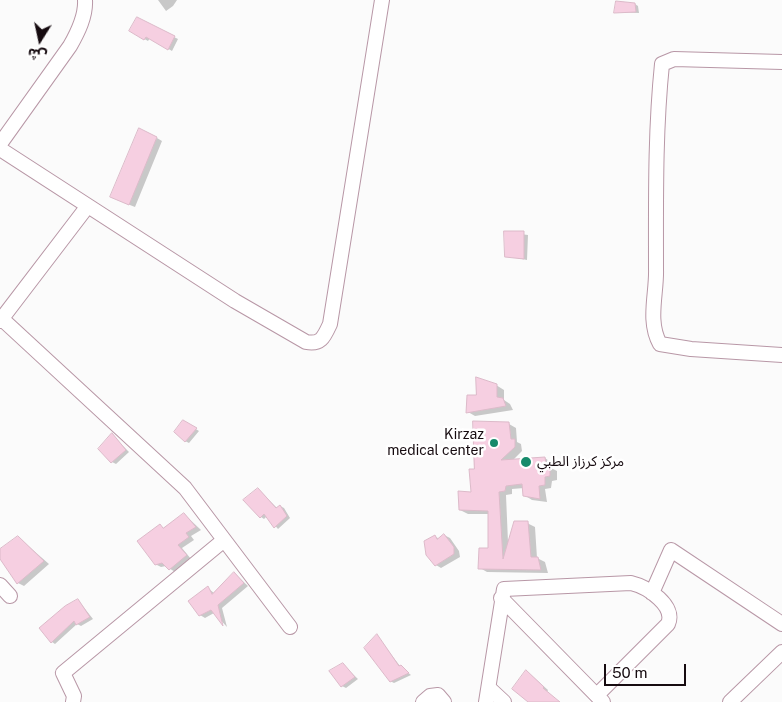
<!DOCTYPE html>
<meta charset="utf-8">
<style>
body{margin:0}
#map{position:relative;width:782px;height:702px;overflow:hidden;background:#fbfbfb;font-family:"Public Sans","Noto Sans Arabic",sans-serif}
canvas{display:block}
.north{position:absolute;left:15px;top:15px;width:50px;height:50px;-webkit-text-stroke:4px #fff;paint-order:stroke;rotate:190deg;font-size:14px;font-weight:700;line-height:20px;text-align:center;color:#160b10}
.north::after{content:'';display:block;margin:auto;width:18px;height:22px;background:#160b10;clip-path:polygon(50% 0,100% 100%,50% 72%,0 100%)}
.scale{position:absolute;left:604px;top:664px;width:82px;height:22px;box-sizing:border-box;border:2px solid #160b10;border-top:0;padding-left:6px;font-size:15px;line-height:18px;white-space:nowrap;color:#160b10;-webkit-text-stroke:4px #fff;paint-order:stroke}
</style>
<div id="map">
<canvas width="782" height="702"></canvas>
<div class="north">ش</div>
<div class="scale">50 m</div>
</div>
<script>
const context = document.querySelector('canvas').getContext('2d');
context.lineJoin = 'round';
function fillPath(path, color) {
  context.fillStyle = color;
  context.fill(path, 'evenodd');
}
function strokePath(path, color, width, dash) {
  context.strokeStyle = color;
  context.lineWidth = width;
  context.lineCap = dash ? 'butt' : 'round';
  context.setLineDash(dash || []);
  context.stroke(path);
}
function drawText(font, color, halo, rows, align = 'center') {
  context.font = font + ' "Public Sans","Noto Sans Arabic",sans-serif';
  context.lineWidth = 5;
  context.setLineDash([]);
  context.textBaseline = 'middle';
  context.strokeStyle = halo;
  context.fillStyle = color;
  for (const [text, x, y, turn = 0] of rows) {
    context.save();
    context.translate(x, y);
    context.rotate((+turn || 0) * Math.PI / 180);
    context.textAlign = isNaN(turn) ? turn : align;
    if (halo) context.strokeText(text, 0, 0);
    context.fillText(text, 0, 0);
    context.restore();
  }
}
fillPath(new Path2D(`
 M158,0h19l-4,6 -7,5z
 M635,4l3,2 1,7 -24,-1z
 M138,19l40,20 -6,12 -22,-13 -2,3 -18,-10z
 M157,138l5,3 -27,66 -18,-7z
 M505,232l23,3 -1,25 -21,-4z
 M496,385l8,5v10l6,4 3,6 -38,6 -7,-4 9,-16z
 M183,421l16,10 -10,12 -4,-2z
 M509,424l7,4 1,14 4,2 1,7 -10,10 33,-3 7,5 1,6 4,2v9l-5,1 -1,7 -6,1 2,13 -15,-2 -8,-5v-7l-12,1v5l-6,1 2,47 19,-19 8,4 2,31 8,4 3,11 -61,-1 -7,-4 9,-19v-35h-21l-8,-4 12,-16 3,-24z
 M112,435l17,17 -13,12 -4,-2z
 M258,489l19,19 3,-2 4,2 6,10 -12,11 -11,-13 -3,3 -3,-2 -16,-17z
 M184,514l17,16 -10,6 3,4 -12,8 9,11 -16,13 -9,-6 -5,1 -6,-3 5,-38 5,3z
 M444,535l6,3 9,13 1,6 -19,11 -5,-3 -1,-29 4,3z
 M18,537l31,27 -25,22 -6,-3 -18,-26v-7z
 M234,573l14,13 -26,22 5,19 -13,-14 -9,5 -5,-3 8,-27 7,6z
 M78,600l15,19 -12,7 -4,-2 -22,20 -3,-2z
 M377,636l23,30 11,9 -17,8 -4,-2z
 M343,665l15,14 -12,9 -4,-2z
 M531,675l17,15 -1,2 12,10h-29z`), '#0003');
const building = new Path2D(`
 M616,1l19,2 1,9 -22,1z
 M137,17l38,19 -7,14 -22,-13 -2,3 -15,-9z
 M139,128l18,9 -28,68 -19,-8z
 M504,231h20v28l-19,-2z
 M476,377l21,7v13l6,1 3,8 -40,7 1,-18h9z
 M183,420l14,8 -12,14 -11,-10z
 M473,421l36,1 2,17h4v8l-14,13 44,-3 1,7 4,2v10l-5,1v8l-6,1 1,13 -17,-3 -1,-12 -16,2 -1,5 -6,1 4,67 11,-38h14l3,36h7l3,13 -63,-1 1,-21h9v-37l-29,-1 -1,-19 13,1 -2,-23h5z
 M112,433l14,17 -15,13 -13,-14z
 M258,488l18,20 4,-3 7,11 -13,12 -10,-14 -4,4 -17,-18z
 M184,513l12,14 -10,6 3,4 -11,8 9,10 -18,15 -7,-7 -7,2 -18,-24 23,-17 3,4z
 M444,534l10,13v7l-19,12 -9,-11 -2,-14 11,-6 2,4z
 M18,536l26,25 -27,23 -17,-25v-10z
 M234,572l10,11 -26,22 5,21 -12,-16 -12,6 -11,-15 20,-15 4,8z
 M78,599l12,18 -14,8 -2,-4 -23,22 -12,-15 26,-22z
 M377,634l22,32 2,-1 8,8 -19,9 -26,-34z
 M343,663l12,14 -14,10 -12,-16z
 M526,670l18,17 -1,1 17,14h-32l-16,-13z`);
fillPath(building, '#f6cfe1');
strokePath(building, '#dcbac9', 1);
const minor = new Path2D(`
 M782,62l-108,-3 -12,5c-7,68 -6,137 -6,205 1,24 -9,52 4,75l31,5 91,6
 M0,144l70,-98c8,-14 16,-30 15,-46
 M0,149l235,152 71,41c15,3 18,-5 24,-18l52,-324
 M2,319l183,169 105,139
 M0,321l87,-114
 M0,585l10,11
 M652,593l19,-43 111,74
 M501,598l102,104
 M490,689l14,13
 M73,702l1,-6 -11,-23 161,-133
 M423,702l7,-6 8,-1 6,7
 M486,702l18,-113 127,-6c17,4 45,23 37,41l-71,71
 M730,702l52,-50`);
strokePath(minor, '#b897a6', 16);
strokePath(minor, '#fff', 14);
for (const [x, y, r, color] of [
 [494,443,5,"#168a6b"],
 [526,462,6,"#168a6b"]
]) {
  const dot = new Path2D();
  dot.arc(x, y, r, 0, 2 * Math.PI);
  context.fillStyle = color;
  context.fill(dot);
  strokePath(dot, '#fff', 2);
}
drawText('14px', '#160b10', '#fff', [
 ["Kirzaz",484,435],
 ["medical center",484,451],
 ["مركز كرزاز الطبي",537,462,"left"]
], 'right');
</script>
